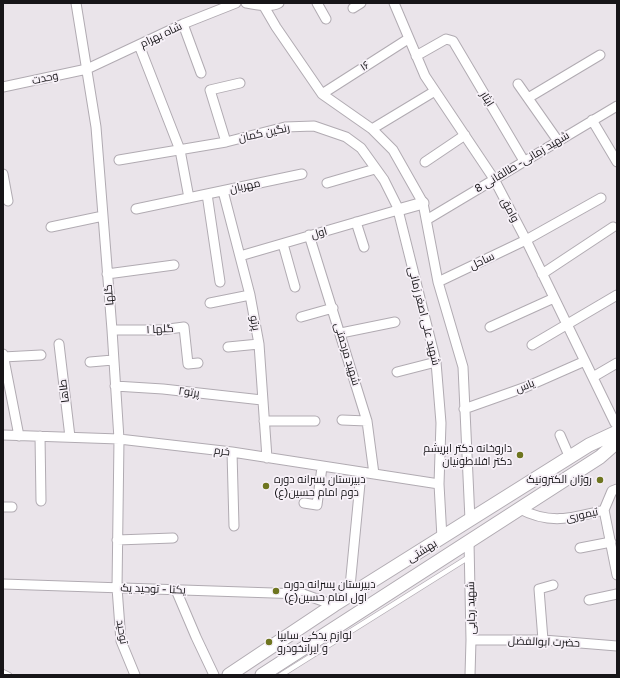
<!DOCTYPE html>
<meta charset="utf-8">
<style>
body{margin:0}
#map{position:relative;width:620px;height:678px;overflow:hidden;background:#eae4ea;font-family:"Golos Text",sans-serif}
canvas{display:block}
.frame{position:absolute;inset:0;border:4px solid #171518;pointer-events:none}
</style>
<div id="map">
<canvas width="620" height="678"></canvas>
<div class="frame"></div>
</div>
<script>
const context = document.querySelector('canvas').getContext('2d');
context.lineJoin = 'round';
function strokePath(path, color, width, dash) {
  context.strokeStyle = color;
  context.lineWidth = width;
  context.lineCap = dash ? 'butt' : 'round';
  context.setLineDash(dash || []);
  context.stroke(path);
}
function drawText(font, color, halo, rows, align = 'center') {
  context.font = font + ' "Golos Text",Cairo,sans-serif';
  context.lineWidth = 3.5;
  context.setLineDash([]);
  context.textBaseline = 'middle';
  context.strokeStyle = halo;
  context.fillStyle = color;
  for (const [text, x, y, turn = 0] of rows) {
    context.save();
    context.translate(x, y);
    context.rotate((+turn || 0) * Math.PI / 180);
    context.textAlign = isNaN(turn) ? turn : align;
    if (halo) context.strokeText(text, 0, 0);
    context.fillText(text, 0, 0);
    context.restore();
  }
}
const service = new Path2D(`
 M3,672l6,3
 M281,675l188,-118`);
const minor = new Path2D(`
 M76,3l20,124 16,203 7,109 -2,149 4,53 14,34
 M246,3c10,2 24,5 33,0
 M262,3l14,24 46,67 50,35 21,21 30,53 15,79 25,85 7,153
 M317,3l9,16
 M394,3l31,73 69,103 32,61 89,183
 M353,8l8,-5
 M183,24l18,49
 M139,45l41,105 9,48
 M416,56l30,-17 7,2 71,120
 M518,84l40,57
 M3,87l84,-18 96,-45 53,-21
 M322,94l86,-55
 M528,98l72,-43
 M592,120l25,42
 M372,129l63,-38
 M226,142l-16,-52 30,-7
 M119,160l107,-18 59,-15 29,-1 32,11 15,11 23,32 13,26 39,156 5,61 -2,61 3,54
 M425,162l40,-27
 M3,174l5,27
 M327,183l48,-14
 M223,191l27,104 9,49 8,114
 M207,194l13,88
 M136,209l166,-35
 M428,219l189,-113
 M356,222l8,25
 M51,227l52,-11
 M309,235l58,186 7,53
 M283,244l12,43
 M240,256l158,-46
 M107,274l67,-9
 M542,274l71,-47
 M438,282l88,-42 75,-42
 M210,303l40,-8
 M301,317l32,-9
 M490,327l64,-29
 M112,330h49l23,-3 4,37 10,-1
 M341,333l54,-11
 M59,344l11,93
 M532,345l85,-50
 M228,347l31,-3
 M3,354l16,82
 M3,357l38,-2
 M90,362l23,-2
 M397,372l39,-10
 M593,377l24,-14
 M115,386l48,3 99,11
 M464,409l62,-22 59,-26
 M342,420l25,1
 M264,421h51
 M3,435l116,4 113,13 207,32
 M560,435l10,23
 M40,436l1,65
 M232,452l2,74
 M304,503l13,2 5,-38
 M3,507h9
 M520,509c30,16 53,9 84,1
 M604,510l13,65
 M604,510l8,-19 5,-2
 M117,540l56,-2
 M469,542l2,98 -1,35
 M580,548l31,-6
 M3,584l300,10 31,11
 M176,590l20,47 18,38
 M349,597l12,-124
 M589,600l28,-6
 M471,640h72l74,6
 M543,640l-4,-51 14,-4`);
const tertiary = new Path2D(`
 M398,210l25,-7`);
const primary = new Path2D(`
 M229,675l105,-70 255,-160 28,-13
 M262,675l338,-218 17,-15`);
strokePath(service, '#b1abb2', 6);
strokePath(minor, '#b1abb2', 11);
strokePath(tertiary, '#b1abb2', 13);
strokePath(primary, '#b1abb2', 15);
strokePath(service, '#fff', 4.5);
strokePath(minor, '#fff', 9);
strokePath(tertiary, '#fff', 11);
strokePath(primary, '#fff', 13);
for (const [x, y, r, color] of [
 [520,455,4,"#6e751f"],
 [600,480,4,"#6e751f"],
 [266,486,4,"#6e751f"],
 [276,591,4,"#6e751f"],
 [269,642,4,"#6e751f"]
]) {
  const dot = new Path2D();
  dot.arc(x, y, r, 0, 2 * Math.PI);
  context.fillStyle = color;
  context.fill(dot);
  strokePath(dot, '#f7f1f8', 1.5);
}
drawText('11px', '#171518', '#f7f1f8', [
 ["شاه بهرام",161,35,-25],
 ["۱۶",365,66,-33],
 ["وحدت",45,78,-12],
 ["ایثار",487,99,59],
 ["رنگین کمان",264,133,-12],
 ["شهید زمانی- طالقانی 8",522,162,-31],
 ["مهربان",245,186,-12],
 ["وامق",510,210,62],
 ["اول",319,233,-16],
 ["ساحل",482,261,-25],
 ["گلها",109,295,-95],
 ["شهید علی اصغر زمانی",424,316,76],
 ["پرتو",255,323,80],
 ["گلها ۱",160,329,-3],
 ["شهید مرحمتی",347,354,73],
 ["یاس",525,386,-21],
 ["طاها",64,391,-97],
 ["پرتو۲",189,392,7],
 ["خرم",222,451,7],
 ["تیموری",582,515,-12],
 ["بهشتی",422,551,-32],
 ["یکتا - توحید یک",153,589,2],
 ["شهید رجایی",471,608,-91],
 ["توحید",122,632,80],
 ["حضرت ابوالفضل",544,642,2]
]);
drawText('11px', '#171518', '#f7f1f8', [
 ["داروخانه دکتر ابریشم",512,449,"right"],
 ["دکتر افلاطونیان",512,462,"right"],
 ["دبیرستان پسرانه دوره",274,480],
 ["دوم امام حسین(ع)",274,493],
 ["روژان الکترونیک",592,480,"right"],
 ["دبیرستان پسرانه دوره",284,585],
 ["اول امام حسین(ع)",284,598],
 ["لوازم یدکی سایپا",277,636],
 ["و ایرانخودرو",277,649]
], 'left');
</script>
